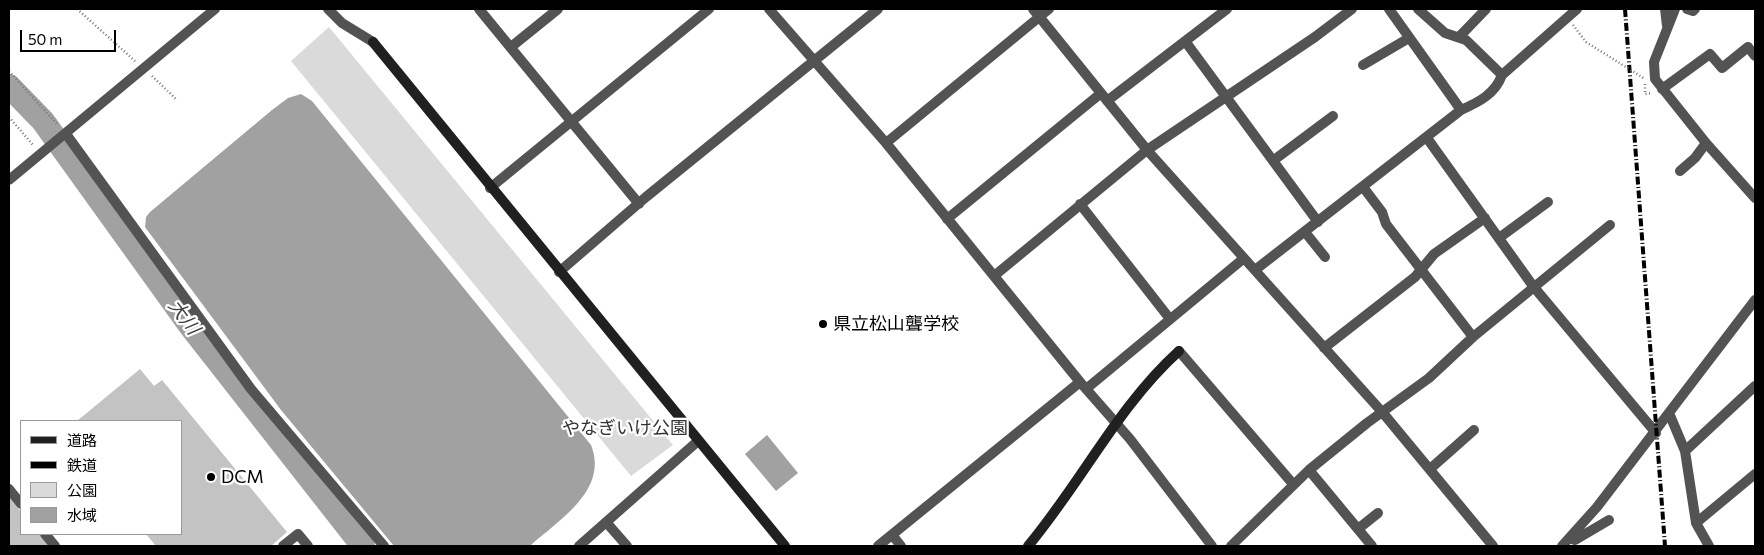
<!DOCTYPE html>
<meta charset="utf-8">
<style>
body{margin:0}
#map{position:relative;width:1764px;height:555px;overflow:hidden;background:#fff;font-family:Commissioner,"Noto Sans JP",sans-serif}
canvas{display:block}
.frame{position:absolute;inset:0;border:10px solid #000;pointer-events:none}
.legend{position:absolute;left:20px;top:420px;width:162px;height:115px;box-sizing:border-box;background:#fff;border:1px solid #999;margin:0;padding:6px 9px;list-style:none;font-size:15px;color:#000}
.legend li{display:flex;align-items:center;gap:10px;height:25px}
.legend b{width:25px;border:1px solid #999}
.scale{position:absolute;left:20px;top:30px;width:96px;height:22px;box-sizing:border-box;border:2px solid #000;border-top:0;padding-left:6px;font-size:15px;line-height:18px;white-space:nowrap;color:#000;-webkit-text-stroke:4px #fff;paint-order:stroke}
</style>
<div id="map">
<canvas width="1764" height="555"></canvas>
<div class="frame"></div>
<ul class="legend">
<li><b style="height:6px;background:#202020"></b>道路</li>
<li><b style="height:6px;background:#000"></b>鉄道</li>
<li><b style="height:14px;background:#dadada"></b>公園</li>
<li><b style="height:14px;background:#a1a1a1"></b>水域</li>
</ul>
<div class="scale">50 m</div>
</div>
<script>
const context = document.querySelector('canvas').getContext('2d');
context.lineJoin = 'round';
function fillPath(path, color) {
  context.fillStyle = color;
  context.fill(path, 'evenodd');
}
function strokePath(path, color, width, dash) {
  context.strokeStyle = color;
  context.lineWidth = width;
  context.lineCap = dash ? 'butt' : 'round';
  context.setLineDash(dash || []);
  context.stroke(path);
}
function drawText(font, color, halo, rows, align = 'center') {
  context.font = font + ' Commissioner,"Noto Sans JP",sans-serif';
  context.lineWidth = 4.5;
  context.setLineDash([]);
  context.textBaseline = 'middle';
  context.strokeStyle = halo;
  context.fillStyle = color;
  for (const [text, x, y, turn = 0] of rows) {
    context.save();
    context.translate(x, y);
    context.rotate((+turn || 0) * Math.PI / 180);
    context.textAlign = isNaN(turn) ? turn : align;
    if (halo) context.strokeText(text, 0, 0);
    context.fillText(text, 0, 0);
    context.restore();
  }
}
fillPath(new Path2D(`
 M329,27l344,418 -42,31 -340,-415z`), '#dadada');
fillPath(new Path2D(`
 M301,94l11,7 279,344c18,45 -32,75 -61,101h-136l-113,-136 -136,-183 1,-10 4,-5 122,-102 16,-12z
 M767,435l31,38 -22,18 -31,-37z`), '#a1a1a1');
strokePath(new Path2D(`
 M9,86l34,35 146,203 174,222`), '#a1a1a1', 24);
fillPath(new Path2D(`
 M140,369l14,17 8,-6 125,152 -16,14h-115l-10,-12h35v-113h-104z
 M9,497l12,15v22h18l11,12h-41z`), '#c3c3c3');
strokePath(new Path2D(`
 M77,9l58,52
 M1573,25l13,17
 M9,71l49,54
 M152,76l24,23
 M1645,84v10l7,-1
 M9,117l24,28`), '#757575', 2.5, [1, 2.5]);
strokePath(new Path2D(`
 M328,9l14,14 31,19
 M479,9l160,195
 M769,9l117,134 194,239 50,57 82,107
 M1033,9l114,141 236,263 110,133
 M1389,9l72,101
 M1418,9l27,24 21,7 36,35
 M1665,9l2,17
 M1675,9l-21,53 1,17 51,64 49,55
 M1687,9l6,2 2,-2
 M1459,37l27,-28
 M1185,41l133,181
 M511,47l47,-38
 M1363,65l46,-27
 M1662,89l48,-35 12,14 26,-21 7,9
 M1107,101l120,-92
 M66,134l185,255 133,157
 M1427,138l106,148 123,147
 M886,143l163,-134
 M1274,160l59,-44
 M1680,171l15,-13 11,-15
 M9,180l206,-171
 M490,188l219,-179
 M1080,204l90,115
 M947,219l153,-125
 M1305,232l20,25
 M1499,238l49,-36
 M1255,270l206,-160c18,-8 34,-16 41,-35l75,-66
 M559,272l87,-75 232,-188
 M994,276l153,-126 168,-113 37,-28
 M1473,337l137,-112
 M1324,348l91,-71 19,-23 51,-36
 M1179,351l114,133
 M1086,389l157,-130
 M1669,413l16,38 11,72 13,23
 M1685,451l70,-65
 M1430,469l44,-39
 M1309,470l63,76
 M9,489l12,15
 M606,522l21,24
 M1696,523l59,-49
 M1358,529l20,-16
 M45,534l10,12
 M893,536l8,10
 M1570,538l5,2 34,-20
 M283,546l15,-12 10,12
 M579,546l119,-105
 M878,546l202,-164
 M1231,546l78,-76 58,-47 62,-45 44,-41 -87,-113 -4,-12 -19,-25
 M1562,546l35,-39 158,-207`), '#535353', 10);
strokePath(new Path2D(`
 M373,42l412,504
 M1028,546c53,-63 90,-140 151,-195`), '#202020', 10);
strokePath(new Path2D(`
 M1625,9l40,537`), '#000', 4, [8, 2.5, 1, 2.5]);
strokePath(new Path2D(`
 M1586,42l59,37`), '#757575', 2.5, [1, 2.5]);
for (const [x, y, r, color] of [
 [823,324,5,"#000"],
 [211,477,5,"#000"]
]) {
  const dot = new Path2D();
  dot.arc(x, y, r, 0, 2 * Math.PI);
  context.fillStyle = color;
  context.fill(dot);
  strokePath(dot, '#fff', 2);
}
drawText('18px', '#000', '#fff', [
 ["県立松山聾学校",833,324],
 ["DCM",221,477]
], 'left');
drawText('18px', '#313131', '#fff', [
 ["やなぎいけ公園",625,428]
]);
drawText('italic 19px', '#424242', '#fff', [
 ["大川",184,317,53]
]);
</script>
